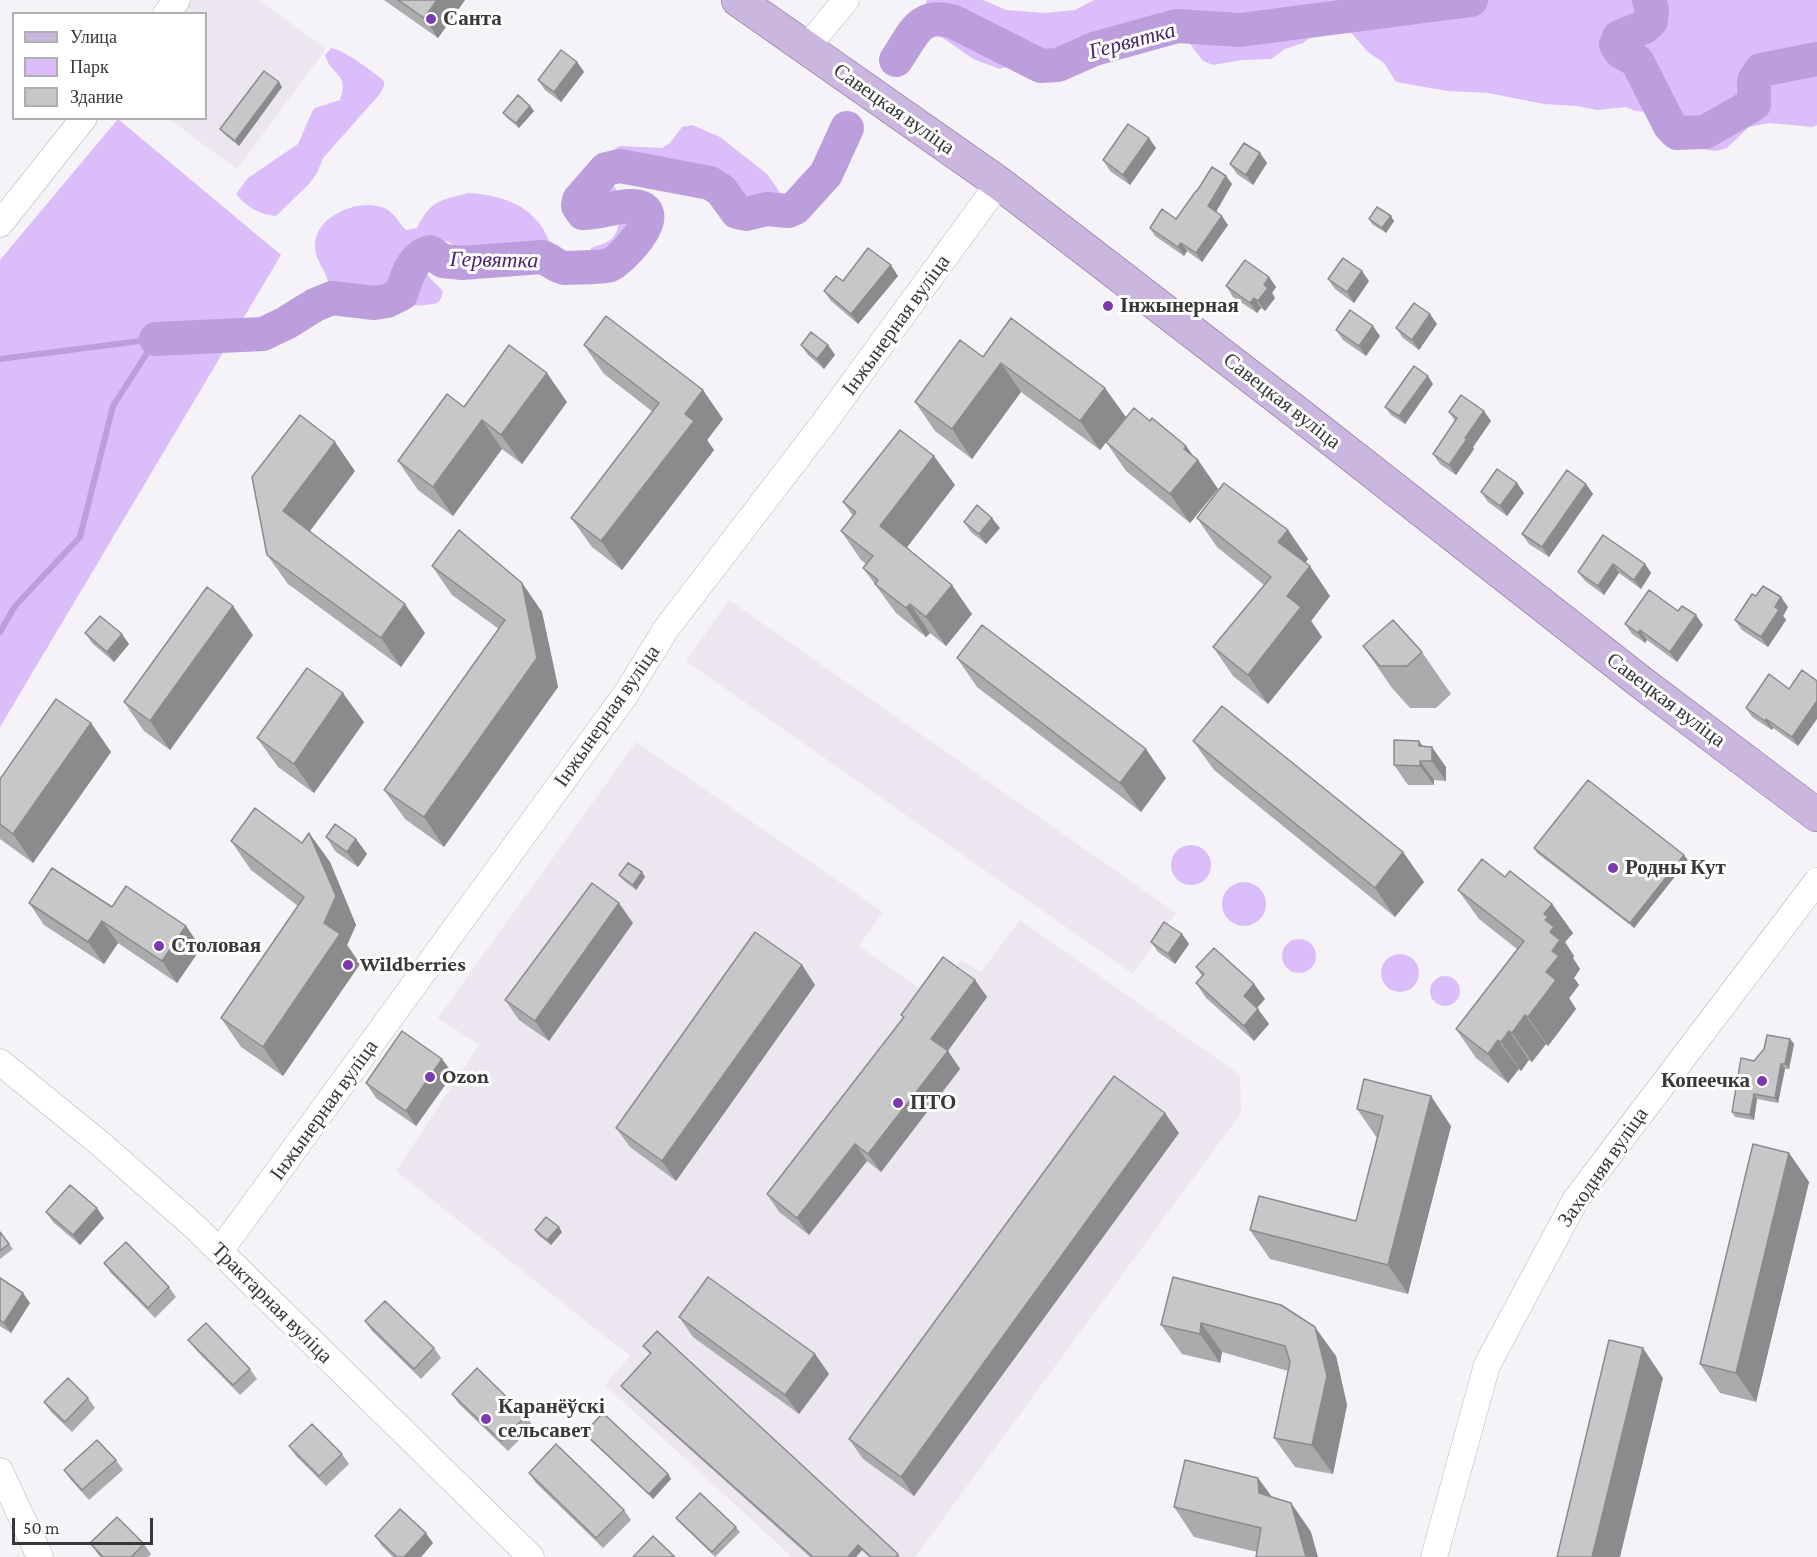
<!DOCTYPE html>
<meta charset="utf-8">
<style>
body{margin:0}
#map{position:relative;width:1817px;height:1557px;overflow:hidden;background:#f5f3f7;font-family:"Crimson Pro",serif}
canvas{display:block}
.legend{position:absolute;left:12px;top:12px;width:195px;height:108px;box-sizing:border-box;background:#fff;border:2px solid #afafb0;margin:0;padding:8px 10px;list-style:none;font-size:18px;color:#383739}
.legend li{display:flex;align-items:center;gap:12px;height:30px}
.legend b{width:30px;border:2px solid #afafb0}
.scale{position:absolute;left:12px;top:1518px;width:141px;height:27px;box-sizing:border-box;border:3px solid #383739;border-top:0;padding-left:8px;font-size:18px;line-height:21px;white-space:nowrap;color:#383739;-webkit-text-stroke:4px #fff;paint-order:stroke}
</style>
<div id="map">
<canvas width="1817" height="1557"></canvas>
<ul class="legend">
<li><b style="height:8px;background:#cbb6df"></b>Улица</li>
<li><b style="height:16px;background:#dbbdfa"></b>Парк</li>
<li><b style="height:16px;background:#c7c6c9"></b>Здание</li>
</ul>
<div class="scale">50 m</div>
</div>
<script>
const context = document.querySelector('canvas').getContext('2d');
context.lineJoin = 'round';
function fillPath(path, color) {
  context.fillStyle = color;
  context.fill(path, 'evenodd');
}
function strokePath(path, color, width, dash) {
  context.strokeStyle = color;
  context.lineWidth = width;
  context.lineCap = dash ? 'butt' : 'round';
  context.setLineDash(dash || []);
  context.stroke(path);
}
function drawText(font, color, halo, rows, align = 'center') {
  context.font = font + ' "Crimson Pro",serif';
  context.lineWidth = 6;
  context.setLineDash([]);
  context.textBaseline = 'middle';
  context.strokeStyle = halo;
  context.fillStyle = color;
  for (const [text, x, y, turn = 0] of rows) {
    context.save();
    context.translate(x, y);
    context.rotate((+turn || 0) * Math.PI / 180);
    context.textAlign = isNaN(turn) ? turn : align;
    if (halo) context.strokeText(text, 0, 0);
    context.fillText(text, 0, 0);
    context.restore();
  }
}
fillPath(new Path2D(`
 M187,0h72l67,49 -89,120 -68,-50 37,-1v-104l-29,-1z
 M729,600l447,313 -43,61 -447,-313z
 M636,742l247,170 -24,34 72,51 30,-37 20,12 39,-52 220,155 1,38 -326,444h-123l-187,-172 25,-29 -234,-185 83,-126 -41,-27z`), '#ebe6f0');
fillPath(new Path2D(`
 M927,0h56l23,10 39,3 30,-3 19,-10h723v125l-4,2 -44,-4 -20,4 -22,21 -10,3 -10,-1 -10,-5 -17,-13 -13,-16 -10,-3 -22,-2 -9,-4 -29,3 -20,-4 -33,-2 -56,-11 -40,-2 -52,-9 -12,-19 -16,-11 -22,-25 -9,-4h-10l-24,20 -18,6 -14,10 -29,1 -29,5 -10,-4 -19,-25 -10,-7 -10,-4 -10,1 -31,26 -14,1 -10,-3 -31,3 -27,-1 -10,3 -7,7 -24,7 -27,-10 -30,-21 -14,-6 -7,-21z
 M331,48c15,3 41,23 53,33v5l-5,9 -56,63 -6,15 -8,11 -33,32c-18,-2 -28,-8 -40,-22l12,-16 50,-34 14,-32 3,-4 25,-8c10,-27 -9,-24 -15,-45z
 M118,119l163,136 -281,472v-467z
 M692,125l28,12 47,37 12,17 1,10 -14,12 -11,2 -18,-5 -36,-18h-10l-44,-18 -19,-2 -9,4 -6,8 5,9 18,10 13,14c0,6 0,13 -1,19 -6,22 -35,21 -53,23l-5,-4 1,-7c5,-2 13,-4 18,-7 11,-8 14,-26 2,-35 -9,-7 -14,-4 -25,-15l3,-20 13,-15 18,-10 42,2 8,-5 12,-16z
 M468,193c43,2 80,20 85,66l-7,5 -19,1 -40,9c-13,-10 -26,-25 -40,-33l-10,2 -13,8c-5,20 6,26 19,40 -1,4 -2,9 -6,12 -7,3 -28,2 -37,4 -13,2 -42,8 -54,4 -7,-3 -15,-15 -17,-21 -1,-3 0,-7 -1,-9 -3,-12 -13,-21 -13,-34 -2,-30 44,-50 69,-39 10,4 14,14 22,22l11,-2c14,-28 22,-27 51,-35z
 M1171 865a20 20 0 1 1 40 0a20 20 0 1 1-40 0Z
 M1222 904a22 22 0 1 1 44 0a22 22 0 1 1-44 0Z
 M1282 956a17 17 0 1 1 34 0a17 17 0 1 1-34 0Z
 M1381 973a19 19 0 1 1 38 0a19 19 0 1 1-38 0Z
 M1430 991a15 15 0 1 1 30 0a15 15 0 1 1-30 0Z`), '#dbbdfa');
strokePath(new Path2D(`
 M0,359l156,-20
 M0,632l15,-26 65,-69 33,-131 43,-67`), '#bd9edd', 6);
strokePath(new Path2D(`
 M1649,0l3,10 -1,11 -7,6 -25,10 -3,8 5,7 16,9 33,65 7,7 28,-1 49,-28v-23l7,-11 56,-11
 M896,60c18,-26 23,-49 58,-38l87,44 17,-1 36,-16 83,-23 63,4 231,-30
 M156,339l107,-5 23,-11 29,-18 17,-7 42,5 13,-2 14,-7c5,-15 11,-38 29,-42l13,9 19,2 80,-6c9,3 13,9 22,11 11,-1 37,0 46,-3 11,-5 52,-47 32,-57 -13,-7 -43,6 -59,5l-5,-7 1,-6 27,-31 14,-3 90,17 11,7 16,22 9,2 21,-5 21,2 7,-3 31,-34 21,-46`), '#bd9edd', 34);
const minor = new Path2D(`
 M166,14l11,-14
 M807,47l39,-47
 M0,224l84,-106
 M0,1062l97,79 98,86 336,330
 M220,1251l406,-557 40,-65 157,-205 176,-241
 M0,1471l40,86
 M1434,1557l53,-192 89,-166 241,-318`);
const major = new Path2D(`
 M738,0l261,183 296,228 347,272 175,132`);
strokePath(minor, '#b5b4b7', 27);
strokePath(major, '#816a97', 34);
strokePath(minor, '#fff', 26);
strokePath(major, '#cbb6df', 33);
fillPath(new Path2D(`
 M384,0h81l-27,38z
 M577,62l7,10 -23,30 -16,-12 -7,-10z
 M282,87l-43,59 -15,-12 -4,-5z
 M530,106l4,5 -15,17 -12,-10 -4,-5z
 M1156,148l-26,37 -20,-14 -7,-11z
 M1260,153l7,10 -14,22 -16,-11 -7,-10z
 M1226,176l6,8 -16,28 12,13 -26,37 -15,-11 -3,5 -29,-20 -5,-8 26,-9 21,-28z
 M1369,219l25,2 -8,12 -14,-9z
 M898,276l-40,48 -27,-23 -7,-10 19,-10z
 M1269,277l7,10 -4,6 3,5 -10,13 -4,-3 -4,5 -24,-16 -7,-11z
 M1328,279l41,2 -15,22 -19,-14z
 M1011,318l115,99 -9,12 33,-8 36,25 7,10 5,4 20,29 -28,34 -64,-52 -20,-29 -6,8 -79,-58 -49,67 -37,-28 -20,-29 68,-45z
 M1437,324l-18,26 -16,-12 -7,-10z
 M1336,330l44,6 -14,20 -23,-16z
 M584,345l139,74 -16,21 7,10 -92,120 -30,-23 -21,-29 82,-106 -49,-38z
 M801,345h27l7,10 -11,14 -16,-14z
 M1433,384l-28,40 -14,-9 -6,-8z
 M567,402l-45,62 -20,-15 -49,67 -35,-26 -20,-29 66,-54z
 M1449,412l42,9 -18,26 1,2 -18,26 -16,-11 -7,-10 22,-33z
 M355,471l-45,60 115,102 -24,34 -113,-83 -21,-29z
 M1586,484l7,10 -44,63 -20,-13 -7,-10z
 M955,485l-48,62 65,67 -26,32 -16,-13 -4,4 -30,-24 -33,-45 3,-4 -5,-4 -20,-29 12,-15 -10,-14z
 M1481,492l43,1 -17,23 -19,-14z
 M1197,518l91,12 20,29 -3,4 25,33 -19,25 11,16 -54,67 -35,-28 -20,-29 51,-62 -47,-38z
 M964,522l36,6 -14,16 -15,-12z
 M1603,535l42,29 6,9 -10,16 -22,-16 -15,22 -19,-14 -7,-9z
 M432,566l90,17 20,29 16,75 -114,160 -39,-28 -21,-29 115,-161 -47,-34z
 M1756,596l32,11 -5,9 3,4 -18,27 -26,-17 -7,-10z
 M1678,611l25,14 -26,37 -30,-22 -2,3 -13,-9 -7,-10z
 M85,633l44,11 -15,18 -22,-19z
 M253,635l-83,115 -26,-19 -20,-29z
 M1363,646l59,6 29,42 -15,14h-26l-18,-20z
 M957,658l209,120 -25,34 -164,-125z
 M1769,674l29,72 -25,-18 -1,2 -20,-13 -6,-9z
 M364,722l-50,71 -36,-26 -21,-29z
 M91,723l20,29 -78,111 -33,-24v-60z
 M1193,741l210,111 21,30 -29,35 -181,-147z
 M1419,741l4,6 23,20v14l-12,-1v5h-26l-14,-20z
 M309,833l21,29 26,63 -9,20 13,19 -77,112 -42,-29 -20,-29 77,-112 -47,-36 -20,-29 71,2z
 M326,837l30,2 11,15 -9,13 -22,-15z
 M1534,848l154,12 -54,68 -97,-75z
 M642,872l3,5 -9,13 -13,-10 -4,-5z
 M1505,877l47,27 21,29 -8,9 9,14 -1,2 7,11 -6,9 5,7 -10,13 7,11 -28,37 -2,-2 -14,18 -3,-2 -8,11 -2,-2 -11,14 -32,-25 -20,-29 61,-80 -38,-30 -21,-29z
 M29,903l83,4 74,19 15,22 -24,35 -59,-40 -14,21 -60,-39z
 M633,923l-84,118 -30,-21 -14,-20z
 M1182,934l7,10 -14,20 -17,-12 -7,-10z
 M802,965l13,20 -139,196 -46,-34 -14,-19z
 M1196,967l58,17 11,15 -8,9 12,16 -15,17 -48,-43 -10,-15 6,-7z
 M975,980l12,17 -39,54 12,18 -79,103 -14,-11 -58,74 -30,-23 -12,-18 136,-176 -2,-3z
 M1790,1039l4,5 -5,25h-4l-7,34 -21,-4 -3,21 -19,-3 -3,-5 22,-51z
 M442,1059l11,15 -37,52 -40,-28 -10,-15z
 M1357,1109l94,17 -43,168 -138,-35 -20,-29 106,-9 21,-83z
 M1179,1133l-265,363 -51,-37 -14,-20z
 M1789,1153l20,29 -53,220 -36,-9 -20,-29z
 M46,1212l58,6 -24,27 -27,-23z
 M535,1230l27,2 -11,13 -13,-10z
 M0,1232l13,17 -13,10z
 M104,1263l65,24 7,10 -21,21 -44,-45z
 M1173,1277l163,79 11,49 -14,69 -38,-7 -21,-29 14,-67 -66,-19 -2,11 -38,-9 -21,-29z
 M0,1278l30,25 -19,30 -11,-7z
 M679,1317l136,37 14,20 -30,40 -106,-77z
 M365,1321l69,27 7,10 -20,21 -49,-48z
 M188,1340l62,29 7,10 -17,16 -44,-45z
 M643,1346l255,208 2,3h-31l-7,-7 -6,7h-46l-185,-166 -4,-5 29,-32z
 M452,1394l74,22 7,10 -25,25 -49,-47z
 M88,1398l7,10 -23,24 -21,-20 -7,-10z
 M584,1433l84,41 3,5 -18,20 -65,-61z
 M289,1446l53,8 7,10 -23,22 -30,-30z
 M116,1460l7,10 -34,30 -18,-20 -7,-10z
 M529,1473l95,37 7,10 -28,28 -67,-65z
 M1258,1478l14,19 19,6 20,29 -54,20 -63,-15 -20,-30z
 M676,1518l60,9 4,5 -25,25 -35,-34z
 M375,1536l58,7 -12,14h-28l-11,-11z
 M90,1543l54,1 7,10 -3,3h-48z`), '#abaaad');
fillPath(new Path2D(`
 M437,0h28l-27,38 -14,-20z
 M577,62l7,10 -23,30 -7,-10z
 M279,82l3,5 -43,59 -4,-5z
 M530,106l4,5 -15,17 -3,-5z
 M1149,138l7,10 -26,37 -7,-10z
 M1260,153l7,10 -14,22 -7,-10z
 M1226,176l6,8 -18,31 -6,-9z
 M1222,216l6,9 -26,37 -6,-9z
 M1391,216l3,5 -8,12 -4,-5z
 M1181,243l6,8 -3,5 -6,-9z
 M891,265l7,11 -40,48 -7,-10z
 M1362,271l7,10 -15,22 -7,-11z
 M1269,277l7,10 -4,6 3,5 -10,13 -7,-10 6,-16z
 M1254,298l7,10 -4,5 -7,-10z
 M1430,314l7,10 -18,26 -7,-10z
 M1373,326l7,10 -14,20 -7,-10z
 M828,345l7,10 -11,14 -7,-10z
 M1001,363l20,29 -49,67 -20,-30z
 M547,373l20,29 -45,62 -21,-29z
 M1428,376l5,8 -28,40 -6,-8z
 M1105,388l21,29 -26,33 -20,-29z
 M703,390l20,29 -16,21 7,10 -92,120 -21,-29 84,-127z
 M1484,411l7,10 -18,26 1,2 -18,26 -7,-10 16,-27z
 M482,420l20,29 -49,67 -20,-29z
 M335,442l20,29 -52,69 -20,-29z
 M1186,446l11,15 1,-1 20,29 -28,34 -20,-29 14,-45z
 M934,456l21,29 -54,70 -21,-29z
 M1517,483l7,10 -17,23 -7,-10z
 M1586,484l7,10 -44,63 -7,-10z
 M992,518l8,10 -14,16 -7,-10z
 M1288,530l20,29 -9,12 -21,-29z
 M1613,564l6,9 -15,22 -6,-9z
 M1645,564l6,9 -10,16 -7,-9z
 M1310,566l20,30 -19,25 11,16 -54,67 -20,-29 39,-79z
 M522,583l20,29 16,75 -114,160 -20,-30z
 M952,585l20,29 -26,32 -20,-29z
 M1781,597l7,10 -5,9 3,4 -18,27 -7,-10 14,-30z
 M405,604l20,29 -24,34 -20,-29z
 M910,604l20,29 -4,4 -20,-29z
 M233,606l20,29 -83,115 -20,-29z
 M1696,615l7,10 -26,37 -7,-10z
 M1640,630l7,10 -2,3 -7,-10z
 M122,634l7,10 -15,18 -7,-10z
 M343,693l21,29 -50,71 -20,-29z
 M1817,701v18l-19,27 -6,-9z
 M1766,719l7,9 -1,2 -7,-9z
 M91,723l20,29 -78,111 -20,-29z
 M1419,741l13,18v-12l14,20v14l-14,-20 -13,-15z
 M1146,749l20,29 -25,34 -21,-29z
 M1420,761l14,19v5l-14,-19z
 M309,833l21,29 26,63 -9,20 13,19 -77,112 -20,-29 61,-124z
 M356,839l11,15 -9,13 -11,-15z
 M1403,852l21,30 -29,35 -20,-29z
 M1684,855l4,5 -54,68 -4,-5z
 M642,872l3,5 -9,13 -3,-5z
 M619,903l14,20 -84,118 -14,-20z
 M1552,904l21,29 -8,9 9,14 -1,2 7,11 -6,9 5,7 -10,13 7,11 -28,37 -20,-29 18,-45 6,-21 -2,-19 -6,-18z
 M102,921l16,22 -14,21 -16,-22z
 M186,926l15,22 -24,35 -15,-22z
 M1182,934l7,10 -14,20 -7,-10z
 M802,965l13,20 -139,196 -14,-20z
 M975,980l12,17 -43,59 -13,-17z
 M1254,984l11,15 -11,12 -10,-15z
 M1258,1009l11,15 -15,17 -10,-15z
 M1525,1015l21,29 -14,18 -20,-29z
 M1509,1031l20,29 -8,11 -20,-29z
 M1790,1039l4,5 -5,25 -4,-5z
 M1498,1040l21,29 -11,14 -20,-29z
 M948,1051l12,18 -79,103 -13,-18z
 M442,1059l11,15 -37,52 -10,-15z
 M1781,1064l4,5 -7,34 -3,-5z
 M1754,1094l3,5 -3,21 -4,-5z
 M1431,1096l20,30 -43,168 -20,-29z
 M1165,1113l14,20 -265,363 -13,-19z
 M855,1144l12,17 -58,74 -12,-17z
 M1789,1153l20,29 -53,220 -20,-29z
 M97,1208l7,10 -24,27 -7,-10z
 M559,1227l3,5 -11,13 -4,-5z
 M23,1293l7,10 -19,30 -7,-10z
 M1201,1323l21,29 -2,11 -20,-29z
 M1315,1327l21,29 11,49 -14,69 -21,-29z
 M1643,1348l20,30 -43,179h-28z
 M815,1354l14,20 -30,40 -14,-19z
 M668,1474l3,5 -18,20 -4,-5z
 M1258,1478l21,29 -20,-14z
 M1291,1503l20,29 7,25h-12z
 M426,1533l7,10 -12,14h-17z
 M858,1545l4,5 -6,7h-8z`), '#8b8b8d');
const building = new Path2D(`
 M398,0h39l-13,18z
 M561,50l16,12 -23,30 -16,-12z
 M264,71l15,11 -44,59 -15,-12z
 M518,95l12,11 -14,17 -13,-10z
 M1128,124l21,14 -26,37 -20,-15z
 M1244,143l16,10 -14,22 -16,-11z
 M1212,167l14,9 -18,30 14,10 -26,37 -15,-10 -3,4 -28,-19 12,-19 14,10 20,-28h1z
 M1377,207l14,9 -9,12 -13,-9z
 M868,248l23,17 -40,49 -27,-23 12,-15 7,5z
 M1343,258l19,13 -15,21 -19,-13z
 M1245,260l24,17 -5,8 4,3 -10,13 -4,-3 -4,5 -24,-17z
 M1414,303l16,11 -18,26 -16,-12z
 M1350,310l23,16 -14,20 -23,-16z
 M606,316l97,74 -18,24 9,7 -93,120 -30,-23 88,-115 -75,-58z
 M1011,318l94,70 -25,33 -79,-58 -49,66 -37,-27 45,-62 23,17z
 M811,332l17,13 -11,14 -16,-14z
 M509,345l38,28 -46,62 -19,-15 -49,67 -35,-26 49,-67 17,13z
 M1414,366l14,10 -29,40 -14,-9z
 M1461,395l23,16 -19,27 2,1 -18,26 -16,-11 24,-36 -8,-6z
 M1134,408l16,13 2,-3 34,28 -2,3 14,11 -28,34 -64,-52z
 M300,415l35,27 -52,69 122,93 -24,34 -114,-83 -15,-78z
 M900,430l34,26 -54,70 72,59 -26,32 -16,-13 -4,4 -31,-24 3,-4 -15,-12 10,-12 -32,-25 15,-19 -13,-10z
 M1497,469l20,14 -17,23 -19,-14z
 M1567,470l19,14 -44,63 -20,-13z
 M1224,483l64,47 -10,12 32,24 -23,30 14,11 -53,68 -35,-28 58,-70 -74,-59z
 M977,505l15,13 -13,16 -15,-12z
 M459,530l63,53 15,75 -113,159 -40,-27 121,-170 -73,-54z
 M1603,535l42,29 -11,16 -21,-16 -15,22 -20,-14z
 M1763,586l18,11 -6,10 4,3 -18,27 -26,-17 17,-26 4,2z
 M207,587l26,19 -83,115 -26,-19z
 M1649,590l29,21 4,-5 14,9 -26,37 -30,-22 -2,3 -13,-9z
 M100,616l22,18 -15,18 -22,-19z
 M1393,620l29,32 -15,14h-27l-17,-20z
 M982,625l164,124 -26,34 -163,-125z
 M307,668l36,25 -49,71 -37,-26z
 M1802,670l15,11v20l-25,36 -26,-18 -1,2 -19,-13 23,-34 20,15z
 M56,699l35,24 -78,111 -13,-10v-45z
 M1222,706l181,146 -28,36 -182,-147z
 M1394,740l25,1v5l13,1v14h-12v5l-26,-1z
 M1588,780l96,75 -54,68 -96,-75z
 M255,808l47,35 7,-10 27,63 -12,27 16,11 -77,113 -42,-29 83,-121 -73,-56z
 M335,824l21,15 -9,13 -21,-15z
 M1482,859l23,18 5,-6 42,33 -8,10 4,3 -3,3 9,7 -4,5 10,8 -8,11 7,5 -13,16 10,8 -28,37 -3,-2 -13,18 -3,-2 -8,11 -3,-2 -10,14 -32,-25 68,-88 -66,-51z
 M628,863l14,9 -9,13 -14,-10z
 M52,868l60,39 14,-21 60,40 -24,35 -60,-40 -14,21 -59,-39z
 M592,883l27,20 -84,118 -30,-21z
 M1164,922l18,12 -14,20 -17,-12z
 M755,932l47,33 -140,196 -46,-33z
 M1214,948l40,36 -10,12 14,13 -14,17 -48,-43 8,-9 -8,-7z
 M943,957l32,23 -44,59 17,12 -80,103 -13,-10 -58,74 -30,-24 137,-177 -3,-2z
 M402,1031l40,28 -36,52 -40,-28z
 M1767,1035l23,4 -5,25h-4l-6,34 -21,-4 -4,21 -18,-3 9,-54 13,3 10,-12z
 M1114,1076l51,37 -264,364 -52,-38z
 M1364,1079l67,17 -43,169 -138,-35 9,-34 97,25 27,-105 -26,-7z
 M1753,1144l36,9 -53,220 -36,-9z
 M70,1185l27,23 -24,27 -27,-23z
 M546,1217l13,10 -12,13 -12,-10z
 M0,1232l9,12 -9,7z
 M126,1242l43,45 -21,21 -44,-45z
 M708,1277l107,77 -30,41 -106,-78z
 M1173,1277l108,28 34,22 12,49 -15,69 -38,-7 16,-76 -5,-16 -84,-23 -1,11 -39,-9z
 M0,1278l23,15 -19,30 -4,-3z
 M385,1301l49,47 -20,21 -49,-48z
 M206,1323l44,46 -17,16 -45,-45z
 M657,1331l241,223 -2,3h-25l-13,-12 -10,12h-35l-192,-171 30,-33 -8,-7z
 M1609,1340l34,8 -51,209h-35z
 M477,1368l49,48 -25,25 -49,-47z
 M68,1378l20,20 -23,24 -21,-20z
 M603,1413l65,61 -19,20 -65,-61z
 M312,1424l30,30 -23,22 -30,-30z
 M97,1440l19,20 -34,30 -18,-20z
 M556,1444l68,66 -28,28 -67,-65z
 M1185,1460l73,18 1,15 32,10 15,54h-50l5,-29 -87,-21z
 M700,1493l36,34 -24,25 -36,-34z
 M400,1509l26,24 -22,24h-7l-22,-21z
 M117,1517l27,27 -13,13h-28l-13,-14z
 M653,1536l22,21h-42z`);
fillPath(building, '#c7c6c9');
strokePath(building, '#8b8b8d', 1.5);
for (const [x, y, r, color] of [
 [431,19,6,"#7b39ad"],
 [1108,306,6,"#7b39ad"],
 [1613,868,6,"#7b39ad"],
 [159,946,6,"#7b39ad"],
 [348,965,6,"#7b39ad"],
 [430,1077,6,"#7b39ad"],
 [1762,1081,6,"#7b39ad"],
 [898,1103,6,"#7b39ad"],
 [486,1419,6,"#7b39ad"]
]) {
  const dot = new Path2D();
  dot.arc(x, y, r, 0, 2 * Math.PI);
  context.fillStyle = color;
  context.fill(dot);
  strokePath(dot, '#fff', 2);
}
drawText('bold 21px', '#383739', '#fff', [
 ["Санта",443,19],
 ["Інжынерная",1120,306],
 ["Родны Кут",1625,868],
 ["Столовая",171,946],
 ["Wildberries",360,965],
 ["Ozon",442,1077],
 ["Копеечка",1750,1081,"right"],
 ["ПТО",910,1103],
 ["Каранёўскі",498,1407],
 ["сельсавет",498,1431]
], 'left');
drawText('21px', '#383739', '#fff', [
 ["Савецкая вуліца",894,109,35],
 ["Інжынерная вуліца",896,325,-54],
 ["Савецкая вуліца",1282,401,38],
 ["Савецкая вуліца",1666,700,37],
 ["Інжынерная вуліца",607,716,-55],
 ["Інжынерная вуліца",324,1110,-54],
 ["Заходняя вуліца",1603,1167,-55],
 ["Трактарная вуліца",272,1303,45]
]);
drawText('italic 22px', '#4c236c', '#fff', [
 ["Гервятка",1132,41,-15],
 ["Гервятка",494,260,1]
]);
</script>
